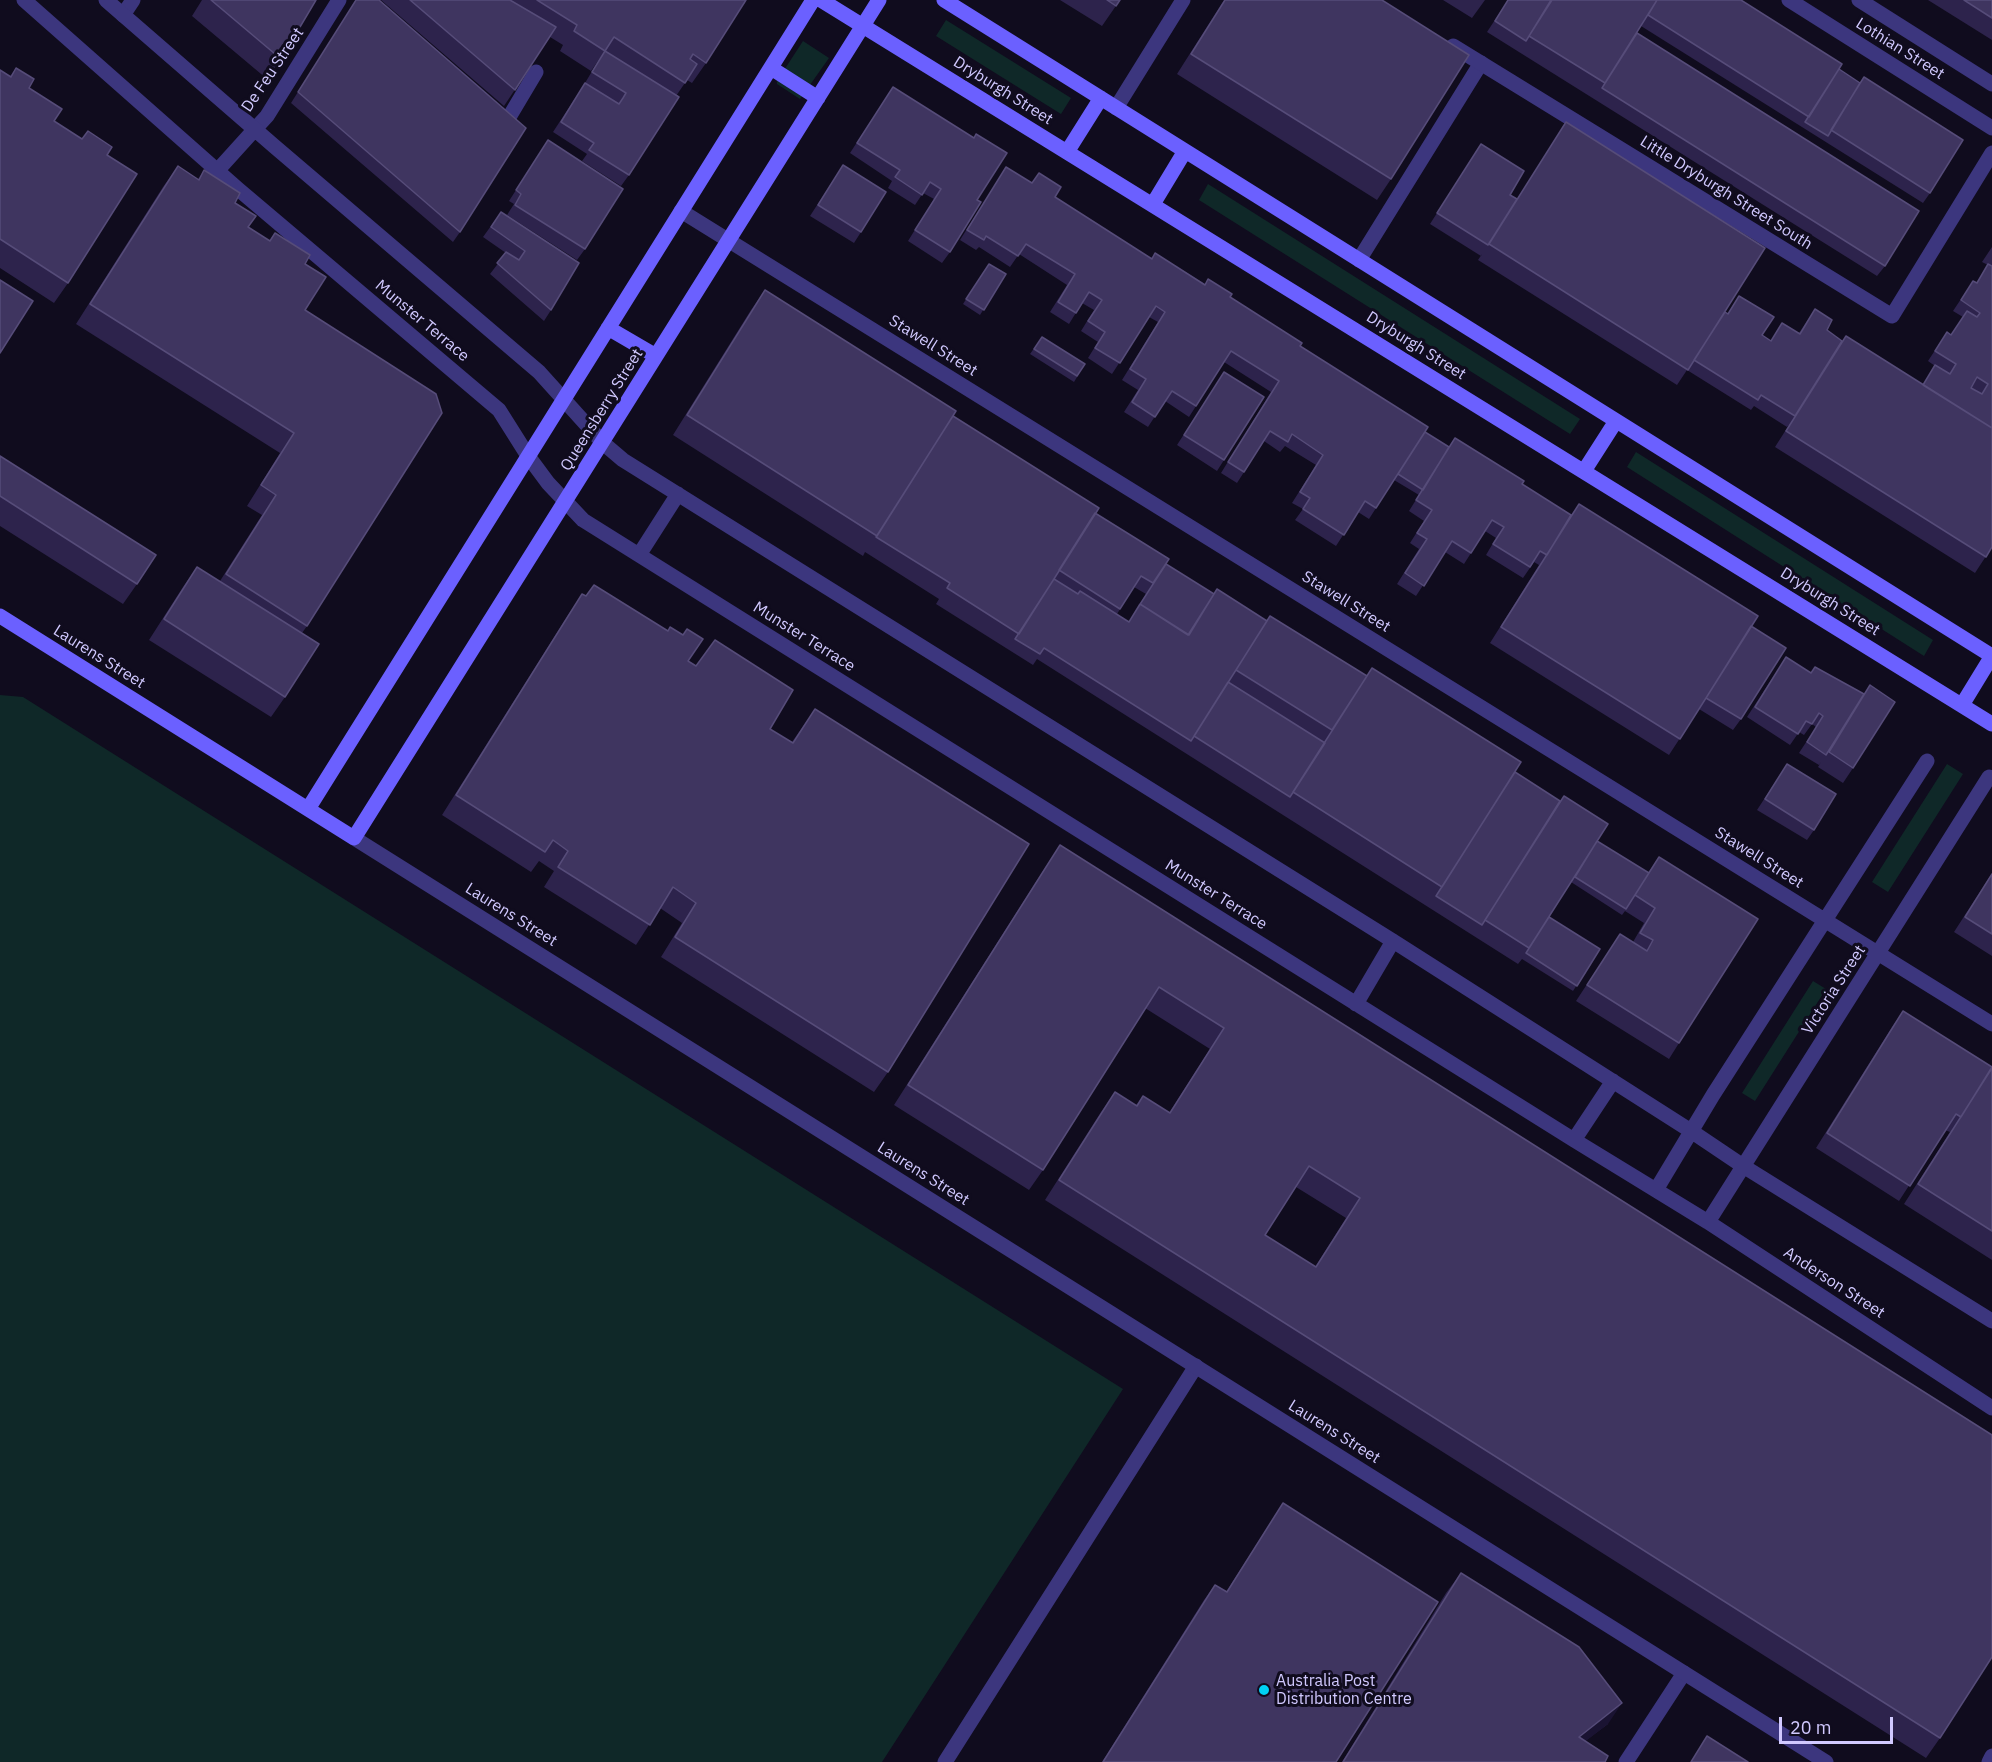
<!DOCTYPE html>
<style>
body{margin:0}
#map{position:relative;width:1992px;height:1762px;overflow:hidden;background:#100c1e;font-family:"IBM Plex Sans",sans-serif}
canvas{display:block}
.scale{position:absolute;left:1779px;top:1717px;width:114px;height:27px;box-sizing:border-box;border:3px solid #d1c9ff;border-top:0;padding-left:8px;font-size:18px;line-height:21px;white-space:nowrap;color:#d1c9ff;-webkit-text-stroke:4px #100c1e;paint-order:stroke}
</style>
<div id="map">
<canvas width="1992" height="1762"></canvas>
<div class="scale">20 m</div>
</div>
<script>
const context = document.querySelector('canvas').getContext('2d');
context.lineJoin = 'round';
function fillPath(path, color) {
  context.fillStyle = color;
  context.fill(path, 'evenodd');
}
function strokePath(path, color, width, dash) {
  context.strokeStyle = color;
  context.lineWidth = width;
  context.lineCap = dash ? 'butt' : 'round';
  context.setLineDash(dash || []);
  context.stroke(path);
}
function drawText(font, color, halo, rows, align = 'center') {
  context.font = font + ' "IBM Plex Sans",sans-serif';
  context.lineWidth = 6;
  context.setLineDash([]);
  context.textBaseline = 'middle';
  context.strokeStyle = halo;
  context.fillStyle = color;
  for (const [text, x, y, turn = 0] of rows) {
    context.save();
    context.translate(x, y);
    context.rotate((+turn || 0) * Math.PI / 180);
    context.textAlign = isNaN(turn) ? turn : align;
    if (halo) context.strokeText(text, 0, 0);
    context.fillText(text, 0, 0);
    context.restore();
  }
}
fillPath(new Path2D(`
 M946,20l125,78 -10,16 -125,-78z
 M803,41l26,17 -29,41 -23,-15v-3z
 M1208,184l372,235 -10,15 -371,-234z
 M1636,452l297,188 -9,16 -297,-189z
 M0,695l23,2 1100,692 -241,373h-882z
 M1947,764l16,10 -75,118 -16,-10z
 M1813,981l13,8 -71,112 -13,-8z`), '#0f2828');
strokePath(new Path2D(`
 M123,15l10,-15
 M1116,108l67,-108
 M508,119l28,-47
 M255,129l12,-13 72,-116
 M1359,260l122,-197
 M945,1762l251,-396
 M1626,1762l58,-89`), '#3c367e', 15);
strokePath(new Path2D(`
 M24,0l214,189 261,221 29,46 20,27 35,37 991,620 134,82 284,186
 M106,0l168,146 265,226 64,71 20,17 770,481 298,190 52,35 249,155
 M1789,0l203,128
 M1859,0l133,84
 M1453,46l439,270 100,-163
 M217,171l38,-42
 M681,211l1311,813
 M639,555l39,-61
 M354,838l1472,924
 M1356,1004l37,-63
 M1574,1140l39,-59
 M1656,1190l57,-95 214,-334
 M1708,1222l281,-445
 M1989,1762l3,-6`), '#3c367e', 15);
strokePath(new Path2D(`
 M821,0l1171,724
 M944,0l1048,656
 M771,68l47,30
 M1067,152l34,-54
 M1153,204l32,-53
 M608,328l48,28
 M1584,471l32,-50
 M0,616l354,222 525,-838
 M1962,705l30,-49
 M308,809l505,-809`), '#6b60ff', 15);
fillPath(new Path2D(`
 M202,0h114l-35,59 -14,20 -75,-63z
 M356,0h23l81,232 -7,10 -162,-139z
 M381,0h365l-40,63 -14,20 -5,-3 -11,16 -47,79 -8,11 -39,-25 5,-7 -34,-22 32,-49 33,21 -33,-21 15,-25 -9,13 -31,-20 3,-6 -13,-8 -46,69z
 M1060,0h60l-18,26z
 M1224,0h158l9,179 -14,21 -200,-126z
 M1443,0h42l-13,18z
 M1508,0h233l98,69 91,124 -7,10 -282,-177 -4,7 248,233 -8,10 -390,-244z
 M1928,0h64v40z
 M16,68l13,20 25,33 28,18 6,-8 19,24 -39,128 -14,20 -54,-35v-198l10,6z
 M893,87l84,113 -27,52 -8,11 -34,-22 26,-42 -11,-6 -8,12 -27,-17 4,-7 -42,-28z
 M1566,122l159,190 3,1 11,-17 23,39 9,6 11,-18 17,10 16,-24 12,21 15,11 81,43 12,-18 -7,-5 19,-29 4,3 12,-18 -10,-6 20,-30 3,2 12,-18 -6,-3 10,-15v300l-17,26 -200,-126 14,-22 -2,2 -33,-21 -3,4 -64,-40 -10,15 -199,-125 4,-6 -1,2 -51,-32 51,-80 29,51 7,4z
 M548,140l37,109 -8,11 -70,-45 7,-11 -5,-3z
 M843,165l18,67 -7,11 -44,-27z
 M178,166l20,13 6,-9 31,33 13,24 21,14 6,-8 30,31 2,362 -5,7 -17,64 -14,20 -122,-77 34,-53 14,-20 23,14 42,-66 -15,-9 33,-53 -204,-129 87,-137z
 M1006,167l145,91 4,-5 50,31 3,-5 22,18 195,135 24,15 6,-9 67,46 49,31 8,-11 172,122 -10,93 -8,11 -34,-21 -30,46 -179,-112 49,-78 -5,-3 -11,16 -37,-23 10,-17 -11,-7 -21,33 -19,-12 -29,44 -19,-12 22,-35 -9,-6 14,-22 -15,-10 10,-16 -25,-15 -25,39 -11,-7 -22,34 -41,-26 8,-11 -11,-6 24,-38 -31,-19 -5,6 -16,-11 -27,42 -16,-10 50,-81 -47,-30 -35,55 -24,-16 -17,26 -24,-15 14,-22 -16,-10 36,-58 -9,-5 -37,57 -24,-16 10,-16 -17,-11 13,-21 -12,-7 -13,21 -19,-12 17,-27 -48,-31 -9,13 -31,-20 -3,3 -16,-10z
 M501,212l78,51 -28,47 -7,11 -54,-47 16,-21 -23,-16z
 M989,264l17,10 -26,41 -17,-11z
 M765,290l188,126 142,97 71,51 48,30 53,27 248,151 82,69 51,32 11,-16 20,186 -10,16 -93,-58 44,-67 13,8 11,-19 -19,-12 -3,4 -51,-33 -22,35 51,32 -27,42 -51,-32 -4,5 -481,-305 -4,6 -97,-61 3,-5 -74,-47 -2,4 -190,-121 78,-125zM1134,587l12,7 3,-5 -20,33 -12,-8z
 M1042,337l43,27 -11,18 -44,-28z
 M1224,372v88l-7,11 -40,-26z
 M0,456l137,128 -14,20 -123,-78z
 M582,594l106,67 82,68 22,13 23,-33 73,363 -14,20 -213,-135 21,-34 -22,-15 -24,37 -92,-58 10,-16 -15,-10 -8,11 -89,-57 126,-200z
 M1786,657l25,16 53,21 6,-9 -17,83 -10,15 -25,-16 3,-5 -2,3 -20,-12 17,-26 -4,-3 -8,11 -5,-3 -9,13 -43,-28z
 M1787,764l27,66 -7,10 -50,-30z
 M1060,845l880,893 -14,20 -881,-558 56,-88 14,-20 21,13 7,-9 26,17 41,-64 -65,-41 -102,162 -14,20 -135,-85 152,-239zM1296,1187l50,31 -31,49 -50,-32z
 M1992,873v83l-38,-24z
 M1903,1011l89,56v193l-88,-56 46,-72 -5,-2 -46,71 -83,-53 76,-121z
 M1283,1503l53,259h-234l102,-162 11,-15 11,7z
 M1461,1573l147,151 -23,17 20,21h-263l104,-169z`), '#2d234c');
fillPath(new Path2D(`
 M1622,1703l-14,21 -43,33 14,-20z`), '#1a1332');
const building = new Path2D(`
 M211,0h105l-35,59z
 M356,0h23l147,128 -66,104 -162,-140z
 M410,0h100l46,27 -41,63z
 M537,0h209l-40,63 -13,-9 -3,5 7,5 -12,19 -71,-46 -9,14 -31,-20 3,-6z
 M1107,0h13l-4,6z
 M1225,0h157l87,55 -78,124 -200,-125z
 M1508,0h43l-25,41 -31,-20z
 M1552,0h105l-52,83 -76,-47z
 M1657,0h84l101,64 -33,53 -161,-102z
 M1964,0h28v18z
 M1637,33l282,178 -34,55 -283,-178z
 M605,51l74,46 -50,78 -40,-25 5,-7 -33,-21 24,-39 34,21 4,-6 3,-5 -34,-21z
 M16,68l18,11 -5,9 33,21 -8,12 28,18 6,-8 24,16 -5,8 30,19 -69,109 -68,-44v-169l11,7z
 M1839,69l21,14 -32,53 -23,-14z
 M1864,77l99,63 -33,53 -99,-63z
 M893,87l81,51 2,-4 31,19 -30,47 4,2 -31,50 -35,-22 26,-41 -11,-7 -8,13 -27,-18 5,-7 -43,-27z
 M1566,122l199,126 -77,122 -199,-126z
 M548,140l75,49 -38,60 -70,-44 6,-11 -5,-4z
 M1481,144l43,27 -14,24 7,4 -29,46 -51,-32z
 M843,165l43,27 -25,40 -43,-27z
 M178,166l21,14 5,-10 36,23 -5,10 21,13 -8,11 22,14 5,-8 35,22 -5,9 21,13 -21,33 131,84 6,19 -135,213 -81,-52 50,-79 -15,-10 33,-52 -204,-129z
 M1006,167l26,16 7,-10 22,14 -6,10 97,62 3,-6 50,32 3,-6 24,15 -2,3 72,46 -2,3 128,81 -52,81 -11,-7 -21,34 -41,-26 7,-11 -10,-6 23,-37 -31,-21 -4,8 -18,-11 -26,41 -16,-10 51,-81 -48,-30 -35,55 -24,-15 -17,26 -23,-15 14,-23 -16,-10 35,-57 -9,-6 -36,57 -25,-15 10,-16 -17,-11 14,-21 -13,-8 -13,21 -18,-11 17,-28 -49,-30 -8,12 -32,-20 -2,4 -17,-10z
 M501,212l78,51 -28,47 -54,-47 9,-11 13,8 6,-9 -34,-24z
 M989,264l17,10 -22,36 -18,-11z
 M1988,264l4,2v162l-69,-43 12,-20 15,9 6,-10 -21,-13 12,-19 4,3 16,-24 10,6 3,-4 -19,-13 12,-19 4,2zM1977,377l11,7 -6,10 -11,-6z
 M0,280l33,21 -33,52z
 M765,290l191,121 -79,125 -190,-121z
 M1739,296l35,21 -12,18 9,6 11,-18 18,11 15,-25 17,11 -5,10 15,11 -47,75 -34,-21 -3,5 -64,-40 31,-48 3,2z
 M1846,336l146,92v119l-6,10 -200,-126z
 M1042,337l43,27 -8,12 -43,-27z
 M1224,372l40,25 -40,63 -40,-25z
 M953,416l146,92 -80,126 -72,-46 3,-5 -74,-46z
 M1425,432l24,15 -26,43 -25,-16z
 M1455,438l69,43 -2,3 49,31 -24,40 -7,-4 -10,16 -37,-23 11,-17 -12,-7 -21,33 -19,-12 -28,45 -19,-13 22,-34 -10,-6 15,-23 -16,-10z
 M0,456l156,99 -19,29 -137,-88z
 M1579,504l179,112 -78,123 -179,-112z
 M1095,513l74,46 -16,24 -12,-7 -21,33 -61,-39z
 M1166,564l48,30 -26,41 -48,-31 -3,5z
 M197,567l122,77 -34,53 -121,-78z
 M1054,579l24,15 2,-3 49,31 11,-18 49,31 28,-46 50,32 -76,120 -147,-93 -4,6 -25,-15z
 M594,585l74,46 2,-4 13,8 4,-6 16,10 -15,22 8,5 19,-26 78,50 -23,39 23,14 22,-34 214,135 -141,228 -213,-135 21,-34 -23,-16 -23,38 -92,-58 10,-16 -15,-11 -8,12 -89,-57 126,-201 4,2z
 M1270,616l97,60 -35,54 -96,-60z
 M1751,626l35,22 -45,71 -35,-21z
 M1786,657l25,16 4,-6 49,27 -38,61 -19,-13 16,-26 -4,-3 -7,11 -6,-3 -8,13 -43,-27z
 M1372,668l149,94 -79,125 -149,-95z
 M1228,682l97,61 -35,54 -96,-61z
 M1870,685l25,17 -42,66 -24,-16z
 M1787,764l49,30 -22,36 -49,-31z
 M1515,772l45,29 -78,124 -46,-29z
 M1564,796l44,28 -79,124 -44,-28z
 M1597,841l52,32 -23,36 -51,-32z
 M1060,845l932,590v222l-52,81 -881,-558 56,-88 22,14 6,-10 27,17 54,-85 -65,-41 -116,183 -135,-85zM1309,1166l51,32 -44,69 -51,-32z
 M1659,857l99,62 -79,124 -92,-58 33,-51 27,17 6,-11 -13,-7 15,-25 -20,-13z
 M1992,874v60l-27,-17z
 M1549,917l51,32 -23,37 -51,-33z
 M1903,1011l89,56 -31,50 -5,-3 -46,72 -83,-53z
 M1992,1068v163l-74,-47z
 M1283,1503l155,99 -102,160h-233l112,-177 12,7z
 M1461,1573l118,74 43,56 -43,34 29,19 -3,6h-262z
 M1707,1736l41,26h-57z`);
fillPath(building, '#3f3560');
strokePath(building, '#564c79', 1.5);
for (const [x, y, r, color] of [
 [1264,1690,6,"#00d1f4"]
]) {
  const dot = new Path2D();
  dot.arc(x, y, r, 0, 2 * Math.PI);
  context.fillStyle = color;
  context.fill(dot);
  strokePath(dot, '#100c1e', 2);
}
drawText('16px', '#d1c9ff', '#100c1e', [
 ["Lothian Street",1900,49,32],
 ["De Feu Street",273,70,-56],
 ["Dryburgh Street",1003,91,32],
 ["Little Dryburgh Street South",1726,193,32],
 ["Munster Terrace",422,321,40],
 ["Stawell Street",933,346,32],
 ["Dryburgh Street",1416,346,32],
 ["Queensberry Street",602,410,-58],
 ["Stawell Street",1346,602,32],
 ["Dryburgh Street",1830,602,32],
 ["Munster Terrace",804,637,32],
 ["Laurens Street",99,657,32],
 ["Stawell Street",1759,858,32],
 ["Munster Terrace",1216,895,32],
 ["Laurens Street",511,915,32],
 ["Victoria Street",1834,990,-57],
 ["Laurens Street",923,1174,32],
 ["Anderson Street",1834,1283,33],
 ["Laurens Street",1334,1432,32]
]);
drawText('16px', '#d1c9ff', '#100c1e', [
 ["Australia Post",1276,1681],
 ["Distribution Centre",1276,1699]
], 'left');
</script>
